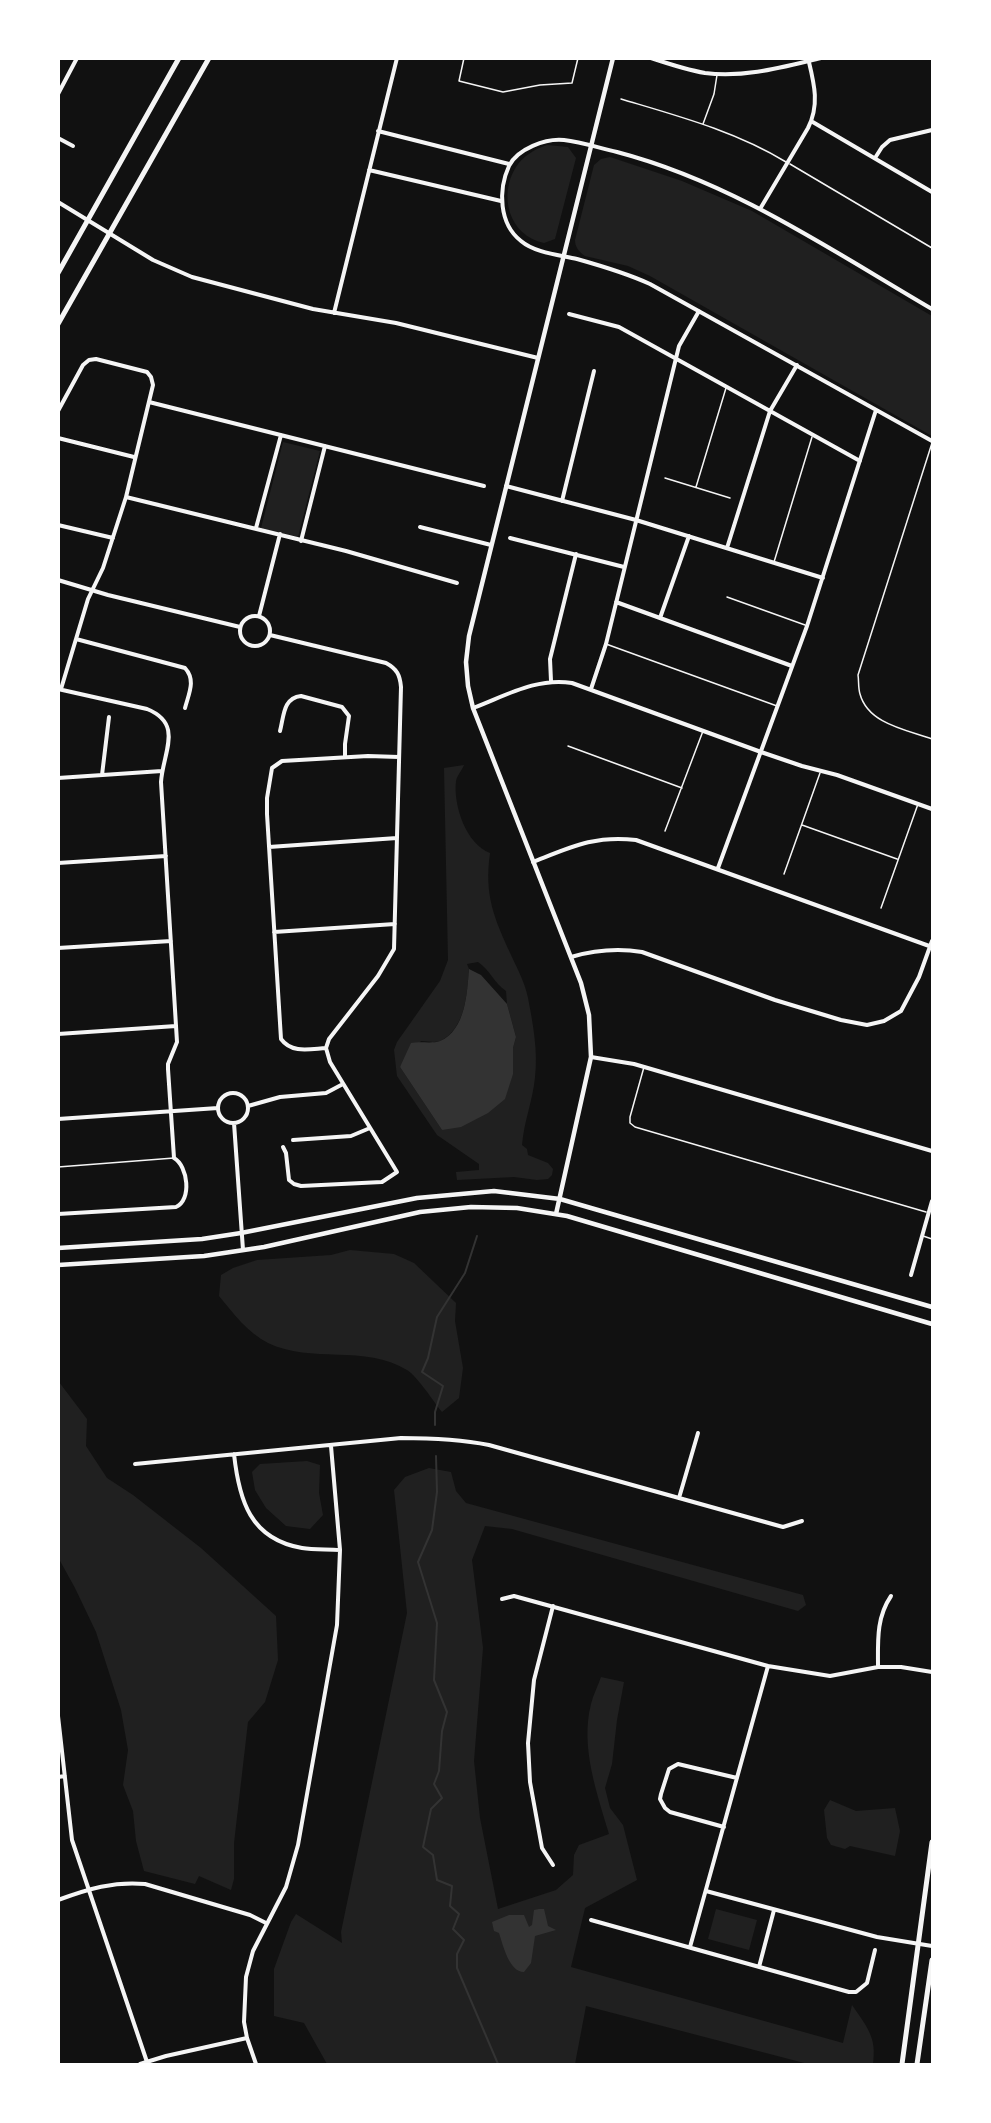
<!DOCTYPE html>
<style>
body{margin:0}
#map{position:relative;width:991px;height:2123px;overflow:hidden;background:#111;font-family:Bitter,serif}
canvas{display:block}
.frame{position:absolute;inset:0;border:60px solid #fff;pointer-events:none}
</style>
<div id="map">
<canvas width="991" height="2123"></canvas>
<div class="frame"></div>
</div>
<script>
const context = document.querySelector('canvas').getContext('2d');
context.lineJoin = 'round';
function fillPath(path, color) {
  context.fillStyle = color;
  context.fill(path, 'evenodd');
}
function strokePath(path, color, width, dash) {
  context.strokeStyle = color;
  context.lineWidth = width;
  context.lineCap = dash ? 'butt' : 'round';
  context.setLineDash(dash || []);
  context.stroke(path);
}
fillPath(new Path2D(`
 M547,145l21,2 8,11 -21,81 -11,4c-35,-7 -46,-48 -28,-76 7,-11 19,-18 31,-22z
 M610,157l72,24 70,30 180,105v120l-282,-160 -22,-10 -43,-10c-6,-4 -10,-9 -10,-16l19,-75 7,-6z
 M283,442l37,9 -22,86 -37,-9z
 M464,765c-2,5 -7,11 -8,16 -3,24 10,63 34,72 -6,42 4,65 21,102 7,15 14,28 17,43 5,26 10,53 7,79 -2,23 -11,44 -13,68l5,4 1,6 20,8 5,6 -1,6 -4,4 -11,1 -23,-3 -57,3 -1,-8 23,-2v-6l-42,-29 -40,-59 -3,-26 3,-8 43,-61 8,-21 -4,-192zM478,962c12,8 16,21 28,29l1,13 9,33 -3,11v26l-71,56 -42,-63 21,-26c6,0 14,2 19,0 26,-12 27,-49 29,-72l-2,-5z
 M350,1250l44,4 20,9 42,40 -1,18 8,47 -4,30 -17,14c-9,-11 -24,-35 -35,-42 -42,-26 -96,-6 -139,-27 -20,-10 -35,-30 -49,-47l2,-21 12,-7 24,-8 74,-5z
 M59,1382l28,37 -1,27 21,32 26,17 68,53 75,68 2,44 -13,42 -17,20 -14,121v36l-3,11 -32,-14 -4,8 -51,-13 -8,-30 -3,-30 -10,-26 5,-35 -7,-40 -25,-78 -21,-44 -16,-29z
 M307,1461l13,4 -1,28 4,22 -13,14 -24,-3 -20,-18 -11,-18 -3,-18 8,-8z
 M429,1468l22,4 5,19 10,12 337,92 3,10 -8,6 -286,-82 -27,-3 -13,34 11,88 -9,113 6,57 18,91 58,-19 17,-15 1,-20 5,-10 30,-11c-12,-41 -29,-87 -18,-130 2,-9 7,-18 10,-27l23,5 -7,38 -5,44 -7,24 5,20 13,17 14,55 -52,28 -14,59 272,76 9,-38c15,22 25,32 21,59h-65l-222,-58 -11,58h-248l-23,-41 -30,-7v-47l17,-47 5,-8 46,29 -1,-11 66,-319 -13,-123 11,-13z
 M830,1800l26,11 39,-3 5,23 -5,25 -45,-10 -5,3 -14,-4 -4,-7 -3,-28z
 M716,1909l41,11 -8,30 -41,-11z`), '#202020');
fillPath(new Path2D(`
 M469,969l12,6 26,29 9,33 -3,11v26l-8,25 -17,14 -27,14 -19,3 -42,-63 11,-24c9,-2 21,1 29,-2 26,-11 27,-49 29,-72z
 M539,1909h5l4,17 8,4 -21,6 -4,27 -7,9c-15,0 -21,-27 -25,-39l-5,-2 -2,-9 17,-7h15l5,12 3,-2 2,-15z`), '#333');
strokePath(new Path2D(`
 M435,1425v-13l8,-26 -21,-14 6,-14 9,-41 28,-44 12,-37
 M436,1456l1,36 -5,38 -14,32 19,61 -3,57 13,32 -5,19 -3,40 -5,13 8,14 -11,11 -8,38 10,8 4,25 15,6 -2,20 9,8 -6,15 11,11 -7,14v14l41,96`), '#333', 2);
strokePath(new Path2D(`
 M464,58l-5,23 44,11 37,-7 32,-2 6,-25
 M621,99c57,17 114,32 165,63
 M703,124l11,-30 3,-19
 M790,164l142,84
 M932,443l-74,232c1,6 0,13 2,19 8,30 47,36 72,45
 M665,478l65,20
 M696,487l30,-99
 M774,562l38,-125
 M727,597l78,28
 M606,644l171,62
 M568,746l114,42
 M802,825l95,34
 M665,831l38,-100
 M784,874l36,-101
 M881,908l37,-104
 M644,1067l-14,50v6l5,4 291,85
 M58,1167l116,-9
 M923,1236l9,3`), '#f5f5f5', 1.5);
strokePath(new Path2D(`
 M651,58c18,6 36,12 54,15 40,5 78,-6 116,-15
 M58,94l19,-36
 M811,121l121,71
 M378,131l131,33
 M58,138l15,8
 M875,158l7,-11 8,-7 42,-10
 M369,170l132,31
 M58,202l95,58 39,17 121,32 83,14 142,35
 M760,209l48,-81c12,-24 6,-45 0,-70
 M932,309c-101,-59 -200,-127 -315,-157 -18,-4 -35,-10 -53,-12 -18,-2 -47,9 -55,26 -11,24 -10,58 12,75 14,12 39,14 56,18 25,7 49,14 73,25l282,157
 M334,313l63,-255
 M569,314l50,13 241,134
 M149,402l335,84
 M58,411l25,-46 6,-5 7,-1 51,13 4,5 2,8 -27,112 -23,71 -15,31 -27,90
 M58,438l76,19
 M506,486l130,34 187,58
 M126,497l220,54 111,32
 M562,501l32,-130
 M58,525l55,13
 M420,527l71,18
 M256,528l25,-93
 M510,538l114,29
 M301,541l24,-95
 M727,548l43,-137 27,-46
 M58,580l50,15 132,32
 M616,602l176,64
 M240 631a15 15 0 1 1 30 0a15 15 0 1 1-30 0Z
 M259,616l21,-82
 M660,618l29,-82
 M270,635l116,28c11,6 14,12 15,24l-7,262 -16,27 -49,63 -3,9 4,14 67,110 -15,10 -81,4 -7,-2 -5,-4 -3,-27 -3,-6
 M76,639l109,29c11,12 4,25 0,40
 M551,681l-1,-22 26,-105
 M58,689l89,20c37,15 16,43 14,73l16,260 -9,22v5l6,89c14,8 18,42 2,49l-118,7
 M591,689l15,-45 73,-298 20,-35
 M473,708c32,-12 64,-31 99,-25l189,69 41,14 35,9 95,34
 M280,731c4,-15 3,-33 21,-35l41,11 7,9 -4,28v13
 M102,775l7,-58
 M58,778l104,-7
 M269,847l128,-9
 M533,862c38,-15 62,-27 103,-22l296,107
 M58,863l108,-7
 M718,868l89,-242 69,-216
 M274,932l121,-8
 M58,948l113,-7
 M571,957c24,-7 46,-9 71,-5l133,48 66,20 26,5 17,-4 17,-10 18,-34 13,-36
 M58,1034l118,-8
 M326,1048c-16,1 -34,6 -45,-9l-14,-225v-16l5,-30 10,-7 86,-5 31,1
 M591,1057l43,7 298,87
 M218 1108a15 15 0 1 1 30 0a15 15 0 1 1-30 0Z
 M248,1106l32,-9 46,-4 17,-9
 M58,1119l160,-11
 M234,1123l9,127
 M293,1140l58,-4 19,-8
 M911,1275l21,-74
 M234,1454c5,46 16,85 68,94 12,2 25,1 38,2
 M135,1464l266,-26c30,0 58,1 88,7l294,82 19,-6
 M679,1498l19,-65
 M502,1599l12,-3 254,70 62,10 48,-9h23l31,5
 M878,1667c0,-25 -2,-49 13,-71
 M58,1716l14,124 75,222
 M58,1777l7,-1
 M724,1827l-54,-15 -5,-4 -5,-9 1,-5 8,-25 9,-5 59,14
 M553,1865l-11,-17 -12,-66 -2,-39 6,-63 19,-74
 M706,1891l171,46 55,9
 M58,1900c30,-11 56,-19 87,-16l105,31 16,8
 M591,1920l258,72h7l11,-9 8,-33
 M690,1947l78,-281
 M759,1967l15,-57
 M140,2064l26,-8 81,-18
 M256,2064l-9,-26 -3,-16 2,-45 7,-26 33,-64 12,-42 39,-220 3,-75 -9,-104`), '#f5f5f5', 4);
strokePath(new Path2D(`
 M556,1214l35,-157 -2,-42 -8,-32 -108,-275 -5,-22 -2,-24 3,-26 144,-578
 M58,1248l144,-9 39,-6 176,-35 77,-7 66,8 372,108
 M58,1265l146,-9 60,-9 156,-35 51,-5 46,1 50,8 365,108`), '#f5f5f5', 4.5);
strokePath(new Path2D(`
 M902,2064l30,-222
 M917,2064l15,-104`), '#f5f5f5', 5);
strokePath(new Path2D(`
 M58,273l121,-215
 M58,324l151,-266`), '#f5f5f5', 5);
</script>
